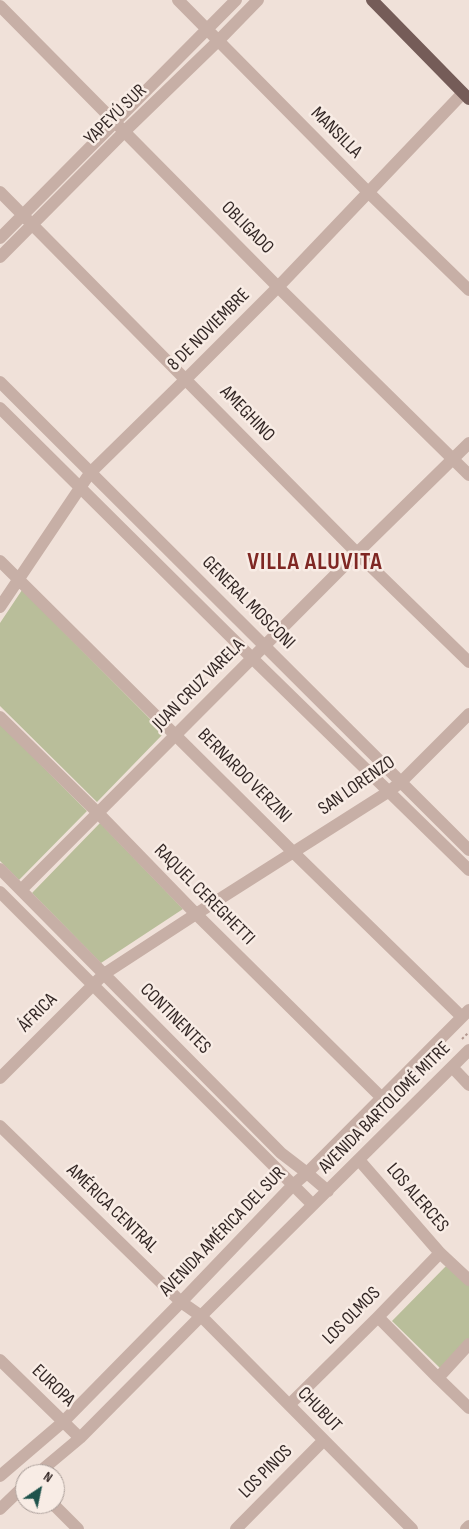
<!DOCTYPE html>
<meta charset="utf-8">
<style>
body{margin:0}
#map{position:relative;width:469px;height:1529px;overflow:hidden;background:#f0e1d9;font-family:"Sofia Sans Condensed",sans-serif}
canvas{display:block}
.north{position:absolute;left:15px;top:1464px;width:50px;height:50px;box-sizing:border-box;background:#f8ece5;border:1px solid #aa9e99;border-radius:50%;rotate:34deg;font-size:14px;font-weight:700;line-height:20px;text-align:center;color:#342826}
.north::after{content:'';display:block;margin:auto;width:18px;height:22px;background:#1e534c;clip-path:polygon(50% 0,100% 100%,50% 72%,0 100%)}
</style>
<div id="map">
<canvas width="469" height="1529"></canvas>
<div class="north">N</div>
</div>
<script>
const context = document.querySelector('canvas').getContext('2d');
context.lineJoin = 'round';
function fillPath(path, color) {
  context.fillStyle = color;
  context.fill(path, 'evenodd');
}
function strokePath(path, color, width, dash) {
  context.strokeStyle = color;
  context.lineWidth = width;
  context.lineCap = dash ? 'butt' : 'round';
  context.setLineDash(dash || []);
  context.stroke(path);
}
function drawText(font, color, halo, rows, align = 'center') {
  context.font = font + ' "Sofia Sans Condensed",sans-serif';
  context.lineWidth = 5;
  context.setLineDash([]);
  context.textBaseline = 'middle';
  context.strokeStyle = halo;
  context.fillStyle = color;
  for (const [text, x, y, turn = 0] of rows) {
    context.save();
    context.translate(x, y);
    context.rotate((+turn || 0) * Math.PI / 180);
    context.textAlign = isNaN(turn) ? turn : align;
    if (halo) context.strokeText(text, 0, 0);
    context.fillText(text, 0, 0);
    context.restore();
  }
}
fillPath(new Path2D(`
 M22,590l142,143 -67,69 -97,-96v-83z
 M0,724l87,87 -68,69 -19,-19z
 M100,823l83,86 -82,54 -69,-70z
 M448,1264l21,20v58l-27,28 -50,-49z`), '#b9be9a');
strokePath(new Path2D(`
 M462,1039l7,-7`), '#b39890', 2, [2.5, 2.5]);
strokePath(new Path2D(`
 M178,0l190,192 101,98
 M0,6l278,281 191,188
 M0,192l357,361 112,109
 M0,238l236,-238
 M0,257l125,-126 94,-91 39,-40
 M0,382l469,468
 M0,408l252,250 217,212
 M0,561l293,291 169,165
 M0,607l90,-134 96,-94 92,-92 185,-194
 M0,717l98,96 98,101 186,184
 M0,869l281,284 26,20 21,18
 M21,890l336,-337 112,-110
 M0,892l313,313
 M452,1067l17,18
 M0,1078l104,-104 92,-60 192,-122 13,-10 68,-68
 M0,1126l181,176 20,14 211,213
 M359,1160l81,93 29,27
 M378,1317l60,61 31,30
 M0,1360l80,78
 M438,1378l31,-34
 M289,1405l89,-88 62,-64
 M37,1474l43,-36 121,-122 268,-266
 M0,1476l63,-54 118,-120 112,-117 14,-12 162,-163
 M53,1504l25,25
 M0,1509l25,-24
 M236,1529l87,-88
 M466,1529l3,-3`), '#c7afa6', 12);
strokePath(new Path2D(`
 M372,0l97,99`), '#755c58', 12);
drawText('19px', '#342826', '#f8ece5', [
 ["YAPEYÚ SUR",116,115,-44],
 ["MANSILLA",336,133,45],
 ["OBLIGADO",247,228,45],
 ["8 DE NOVIEMBRE",209,330,-45],
 ["AMEGHINO",247,414,46],
 ["GENERAL MOSCONI",248,603,45],
 ["JUAN CRUZ VARELA",199,685,-45],
 ["BERNARDO VERZINI",244,776,45],
 ["SAN LORENZO",357,786,-35],
 ["RAQUEL CEREGHETTI",204,895,45],
 ["ÁFRICA",38,1013,-45],
 ["CONTINENTES",175,1019,45],
 ["AVENIDA BARTOLOMÉ MITRE",385,1108,-45],
 ["LOS ALERCES",417,1198,49],
 ["AMÉRICA CENTRAL",112,1209,44],
 ["AVENIDA AMÉRICA DEL SUR",223,1232,-46],
 ["LOS OLMOS",352,1316,-45],
 ["EUROPA",53,1386,44],
 ["CHUBUT",319,1410,46],
 ["LOS PINOS",266,1472,-45]
]);
context.letterSpacing = '1px';
drawText('bold 24px', '#7f2723', '#f8ece5', [
 ["VILLA ALUVITA",315,563]
]);
context.letterSpacing = '0px';
</script>
